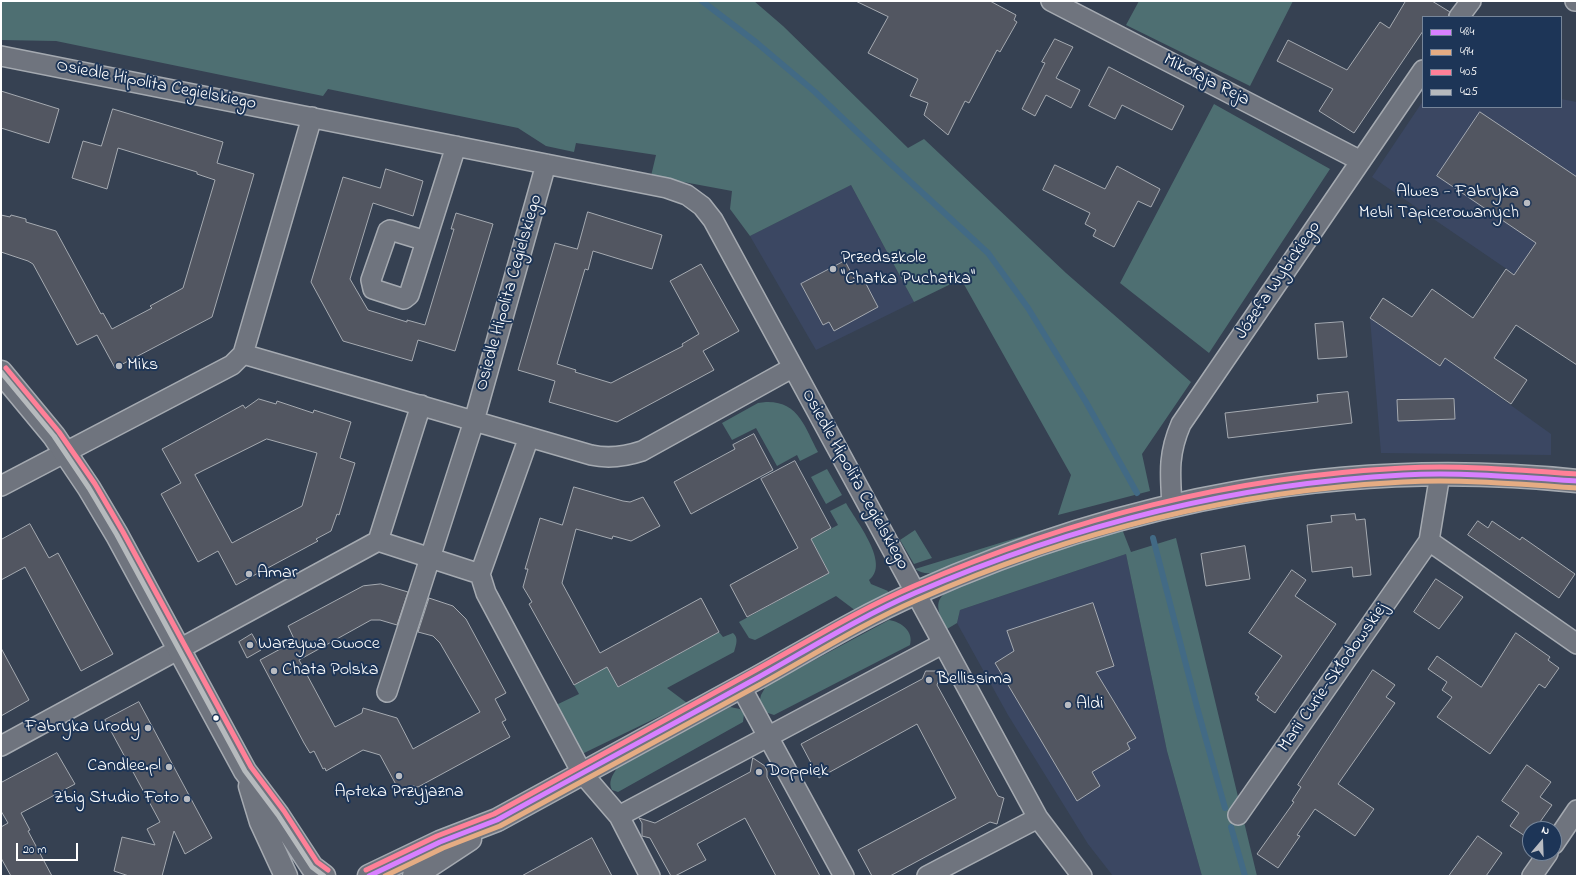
<!DOCTYPE html>
<meta charset="utf-8">
<style>
body{margin:0}
#map{position:relative;width:1578px;height:877px;overflow:hidden;background:#364152;font-family:"Indie Flower",sans-serif}
canvas{display:block}
.frame{position:absolute;inset:0;border:2px solid #fff;pointer-events:none}
.legend{position:absolute;left:1422px;top:16px;width:140px;height:92px;box-sizing:border-box;background:#1d3557;border:1px solid #77869a;margin:0;padding:5px 7px;list-style:none;font-size:12px;color:#fff}
.legend li{display:flex;align-items:center;gap:8px;height:20px}
.legend b{width:20px;border:1px solid #77869a}
.north{position:absolute;left:1522px;top:821px;width:40px;height:40px;box-sizing:border-box;background:#1d3557;border:1px solid #77869a;border-radius:50%;rotate:19deg;font-size:11px;font-weight:700;line-height:16px;text-align:center;color:#fff}
.north::after{content:'';display:block;margin:auto;width:14px;height:18px;background:#b9bcc2;clip-path:polygon(50% 0,100% 100%,50% 72%,0 100%)}
.scale{position:absolute;left:16px;top:843px;width:62px;height:18px;box-sizing:border-box;border:2px solid #fff;border-top:0;padding-left:5px;font-size:12px;line-height:14px;white-space:nowrap;color:#fff;-webkit-text-stroke:3px #1d3557;paint-order:stroke}
</style>
<div id="map">
<canvas width="1578" height="877"></canvas>
<div class="frame"></div>
<ul class="legend">
<li><b style="height:5px;background:#d880ff"></b>484</li>
<li><b style="height:5px;background:#e5ac83"></b>494</li>
<li><b style="height:5px;background:#ff8098"></b>405</li>
<li><b style="height:5px;background:#b6babd"></b>425</li>
</ul>
<div class="north">N</div>
<div class="scale">20 m</div>
</div>
<script>
const context = document.querySelector('canvas').getContext('2d');
context.lineJoin = 'round';
function fillPath(path, color) {
  context.fillStyle = color;
  context.fill(path, 'evenodd');
}
function strokePath(path, color, width, dash) {
  context.strokeStyle = color;
  context.lineWidth = width;
  context.lineCap = dash ? 'butt' : 'round';
  context.setLineDash(dash || []);
  context.stroke(path);
}
function drawText(font, color, halo, rows, align = 'center') {
  context.font = font + ' "Indie Flower",sans-serif';
  context.lineWidth = 4;
  context.setLineDash([]);
  context.textBaseline = 'middle';
  context.strokeStyle = halo;
  context.fillStyle = color;
  for (const [text, x, y, turn = 0] of rows) {
    context.save();
    context.translate(x, y);
    context.rotate((+turn || 0) * Math.PI / 180);
    context.textAlign = isNaN(turn) ? turn : align;
    if (halo) context.strokeText(text, 0, 0);
    context.fillText(text, 0, 0);
    context.restore();
  }
}
fillPath(new Path2D(`
 M1561,99l16,3v215l-205,-140 51,-76v6h138z
 M851,185l63,117 -98,48 -66,-114z
 M1370,318l70,47 5,-7 106,76v21l-170,-2z
 M1126,554l41,197 35,125h-89l-25,-32 -80,-129 -51,-92 3,-13z`), '#3b4762');
fillPath(new Path2D(`
 M1,1h753l29,25 125,122 16,-9 142,134 125,109 -49,72 8,37 -92,24 13,-40 -110,-196 -47,23 -63,-117 -101,51 -20,-27 2,-18 -81,-15 5,-21 -80,-12 -2,9 -28,-6 -28,-18 -190,-39 -5,7 -267,-55 -55,-1z
 M1139,1h154l-43,85 -124,-61z
 M1214,104l116,65 -121,184 -89,-70z
 M766,402c33,-1 39,26 52,50l-18,9 -3,-6 -20,11 -21,-38 -24,12 -10,-17 36,-20z
 M827,469l15,26 -16,9 -15,-27z
 M846,503c10,18 45,61 23,77l2,4 17,7 -1,3 -31,17 -20,-15 -75,41 -6,3 -6,-2 -10,-16 90,-49 -18,-34 27,-14 -8,-14z
 M1122,529l9,23 45,-14 81,338h-55l-35,-125 -41,-197 -166,56 -3,13 -10,6c-6,-10 -14,-25 -4,-34 9,-9 25,-12 36,-17 47,-18 95,-34 143,-49z
 M915,530l17,28 -18,6 -14,-24z
 M1039,531l-102,41c-9,2 -14,2 -22,-3z
 M889,620c12,2 25,11 21,25l-136,70 -9,-3 -6,-8 2,-9 5,-9z
 M719,632l4,5 10,-4c6,5 3,12 1,19l-67,36 20,15 -105,51 -28,-48 25,-12 -5,-9 33,-18 12,20z
 M730,707l10,2 4,5 -1,8 -125,70 -6,-2c-4,-8 0,-14 5,-22z`), '#4e6f72');
strokePath(new Path2D(`
 M702,1l55,42 58,49 76,72 97,89 40,55 58,94 51,91
 M1153,538l44,169 28,101
 M1231,827l14,49`), '#426a85', 6);
const building = new Path2D(`
 M856,1h134l26,14 -2,5 3,2 -17,30 -3,-2 -28,53 -4,-2 -17,34 -24,-20 4,-12 -18,-7 8,-17 -50,-26 20,-36z
 M1406,1h26l18,11 -2,5h-25v14l-69,102 -35,-22 14,-22 -56,-28 11,-21 59,30 33,-48 9,6z
 M1055,39l18,8 -17,31 24,12 -9,18 -25,-13 -11,21 -13,-7 23,-46 -3,-1z
 M1109,67l75,39 -12,24 -50,-25 -7,14 -26,-13z
 M1,91l58,18 -10,34 -48,-15z
 M113,109l110,33 -6,21 37,11 -42,143 -97,51 -18,-33 -20,10 -44,-81 -5,-3 -27,-9v-37l9,2 1,-2 15,4v3l30,9 45,83 2,-1 9,16 40,-21 -2,-2 33,-18 32,-108 -18,-6v-2l-79,-24 -11,41 -35,-11 11,-37 18,5z
 M1480,112l97,65v188l-61,-40 -22,33 33,22 -16,24 -66,-46 -5,8 -70,-48 13,-20 29,19 20,-28 41,29 33,-49 8,6 22,-32 -99,-67z
 M1055,165l50,24 12,-23 43,23 -9,18 -13,-6 -24,46 -21,-11 3,-6 -11,-6 5,-11 -47,-23z
 M386,169l37,12 -10,35 -40,-13 -23,76 18,31 39,12v-2l18,5 29,-96h-3l5,-16 37,11 -38,127 -37,-11 -6,21 -69,-20 -32,-59 32,-105 37,11z
 M588,212l74,23 -10,34 -59,-18 -5,19 -3,-1 -28,95 19,6 -1,2 36,11 72,-37 -1,-2 17,-10 -29,-53 31,-17 38,67 -36,20 11,19 -97,52 -68,-20 6,-21 -37,-11 37,-127 22,6z
 M845,261l12,23 7,-4 14,27 -44,24 -5,-9 -6,3 -22,-41z
 M1343,322l4,35 -29,2 -3,-35z
 M1348,392l4,31 -124,15 -3,-25 93,-11 -1,-7z
 M259,399l17,5 1,-3 36,12 1,-3 37,12 -11,36 15,5 -16,52 -2,-1 -6,17 -15,8 2,2 -82,44 -18,-34 -20,11 -37,-68 20,-11 -19,-34 81,-44 2,3zM267,439l50,14 -15,53 -70,37 -37,-68z
 M1454,399l1,20 -57,2 -1,-21z
 M754,434l19,36 -82,44 -17,-32 61,-33 -2,-4z
 M795,461l36,67 -20,11 18,34 -82,44 -17,-32 68,-37 -37,-69z
 M574,487l49,14 7,1 13,-5 17,29 -29,15 -18,-5 -1,3 -36,-10 -14,54 38,70 101,-55 18,34 -101,55 -11,-20 -33,18 -45,-81 3,-2 -9,-15 5,-18h-3l15,-51 22,7z
 M1355,514l1,6 9,-1 6,56 -18,2 -1,-10 -40,5 -5,-47 25,-3 -1,-6z
 M1478,521l10,7 4,-7 28,19 2,-3 53,37 -16,24 -91,-63z
 M30,524l19,34 9,-5 55,101 -32,17 -56,-104 -24,13v-40z
 M1245,546l5,33 -44,7 -5,-32z
 M1292,570l14,10 -11,16 41,28 -61,89 -18,-13 2,-3 -4,-3 27,-38 -33,-23z
 M1436,579l27,18 -24,32 -25,-17z
 M381,584l27,8 -11,33 -17,-5h-9l-72,40 36,67 27,-14 1,-5 34,10 16,31 67,-37 -40,-69 -7,-7 -15,-4 11,-34 24,8 13,13 40,74 -11,6 11,21 -4,2 8,15 -92,50 -5,-1 -11,7 -2,-1 -20,-37 -10,-3 -7,-2 -37,21 -1,-3 -2,1 -9,-18 -4,2 -6,-10 -44,-83 35,-19 -7,-15 75,-40z
 M1093,603l21,63 -18,6 40,66 -9,5 3,6 -38,23 8,14 -23,15 -82,-138 19,-12 -7,-20z
 M1516,633l34,24 -2,3 11,8 -14,20 -6,-4 -49,70 -53,-37 15,-20 -10,-7 5,-8 -19,-13 9,-13 44,31z
 M252,634l9,16 -14,8 -8,-16z
 M1,648l28,52 -28,16z
 M1373,670l22,15 -9,12 9,6 -57,81 36,25 -19,27 -40,-27 -18,26 3,1 -22,32 -21,-14 37,-52 -2,-1 9,-14 -3,-2z
 M926,671h11l2,8 -2,6 61,111 6,2 -7,26 -7,-2 -100,54h-18l-14,-26 98,-52 -39,-74 -98,54 -18,-34 121,-65z
 M139,702l73,136 -27,16 -11,-23 -12,45h-33l-15,-5 8,-34 33,8 -8,-16 13,-7 -55,-102z
 M57,753l18,31 -54,29 9,17 -2,1 24,45h-41l-10,-18v-31l7,-4 -7,-12v-28z
 M753,758l12,8 2,5v6l53,99h-44l-31,-58 -48,26 9,16 -31,16h-4l-21,-38 -8,-2v-13l-3,-5 16,5 95,-51z
 M1527,765l24,17 -11,15 12,8 -17,24h-5l-2,9 -18,-12 9,-13 -17,-12z
 M1478,836l24,17 -16,23h-37z
 M592,838l20,38h-90z`);
fillPath(building, '#525661');
strokePath(building, '#a5aab1', 1);
const street = new Path2D(`
 M1051,1l310,160
 M1575,1h2
 M1459,17l12,-16
 M1,56l666,132 20,7 15,11 11,14 325,598 44,58
 M426,241l-36,-11 -2,1 -17,49 2,9 31,10 5,-4 47,-149
 M243,354l348,101c18,4 33,2 51,-4l150,-83
 M529,437l-49,137 6,19 96,180 37,43 323,-172
 M1,486l231,-121 11,-11 69,-237
 M1172,505c-2,-32 -4,-51 9,-81l242,-354
 M378,541l102,33
 M1429,541l148,103
 M741,687l103,189
 M387,692l87,-271 72,-257
 M1,746l377,-205 43,-136
 M1238,815l191,-274 11,-67
 M619,816l31,60
 M1554,844l23,-34
 M927,876l111,-58
 M1532,876l16,-23`);
const secondary = new Path2D(`
 M1,372l53,64 35,52 28,47 128,236 33,44 34,52 12,9
 M250,786l11,36 25,54
 M369,876l71,-34 57,-22c87,-48 174,-95 260,-142 52,-29 104,-61 159,-85 212,-95 429,-136 661,-112
 M414,876l56,-37`);
strokePath(street, '#a5aab1', 22);
strokePath(secondary, '#a5aab1', 25);
strokePath(street, '#6f747e', 19);
strokePath(secondary, '#6f747e', 22);
strokePath(new Path2D(`
 M369,876l71,-34 57,-22c86,-48 173,-94 260,-142 52,-29 103,-61 158,-85 157,-68 317,-109 488,-118 58,-3 116,2 174,6`), '#d880ff', 5);
strokePath(new Path2D(`
 M385,876l58,-28 57,-22c87,-47 173,-94 259,-141 53,-29 103,-61 158,-85 156,-69 316,-109 486,-118 58,-3 116,2 174,6`), '#e5ac83', 5);
strokePath(new Path2D(`
 M6,368l53,64 36,52 28,48 128,235 33,44 33,51 11,8
 M366,870l71,-34 57,-22c87,-48 174,-95 260,-143 53,-29 104,-61 160,-85 158,-68 315,-109 489,-118 58,-3 116,2 174,6`), '#ff8098', 5);
strokePath(new Path2D(`
 M1,372l53,64 35,52 28,47 128,236 33,44 34,52 12,9`), '#b6babd', 5);
for (const [x, y, r, color] of [
 [1527,203,4,"#b9bcc2"],
 [833,269,4,"#b9bcc2"],
 [119,366,4,"#b9bcc2"],
 [249,574,4,"#b9bcc2"],
 [250,645,4,"#b9bcc2"],
 [274,671,4,"#b9bcc2"],
 [929,680,4,"#b9bcc2"],
 [1068,705,4,"#b9bcc2"],
 [216,718,3.5,"#fff"],
 [148,728,4,"#b9bcc2"],
 [169,767,4,"#b9bcc2"],
 [759,772,4,"#b9bcc2"],
 [399,776,4,"#b9bcc2"],
 [187,799,4,"#b9bcc2"]
]) {
  const dot = new Path2D();
  dot.arc(x, y, r, 0, 2 * Math.PI);
  context.fillStyle = color;
  context.fill(dot);
  strokePath(dot, '#1d3557', 1.5);
}
drawText('18px', '#fff', '#1d3557', [
 ["Mikołaja Reja",1206,81,27],
 ["Osiedle Hipolita Cegielskiego",156,86,11],
 ["Józefa Wybickiego",1279,281,-56],
 ["Osiedle Hipolita Cegielskiego",510,293,-74],
 ["Osiedle Hipolita Cegielskiego",854,480,61],
 ["Marii Curie-Skłodowskiej",1334,678,-55]
]);
drawText('18px', '#fff', '#1d3557', [
 ["Alwes - Fabryka",1519,193,"right"],
 ["Mebli Tapicerowanych",1519,214,"right"],
 ["Przedszkole",841,259],
 ["\"Chatka Puchatka\"",841,280],
 ["Miks",127,366],
 ["Amar",257,574],
 ["Warzywa Owoce",258,645],
 ["Chata Polska",282,671],
 ["Bellissima",937,680],
 ["Aldi",1076,705],
 ["Fabryka Urody",140,728,"right"],
 ["Candlee.pl",161,767,"right"],
 ["Doppiek",767,772],
 ["Apteka Przyjazna",399,793,"center"],
 ["Zbig Studio Foto",179,799,"right"]
], 'left');
</script>
